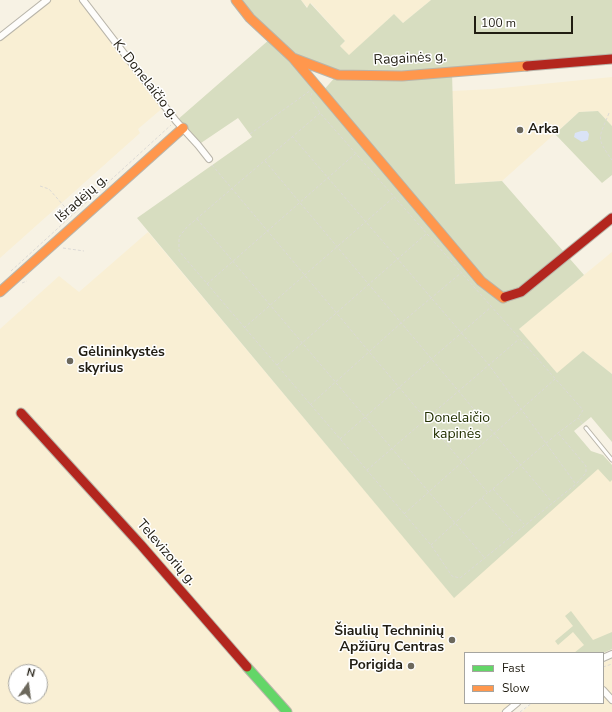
<!DOCTYPE html>
<meta charset="utf-8">
<style>
body{margin:0}
#map{position:relative;width:612px;height:712px;overflow:hidden;background:#f7f2e4;font-family:"Nunito Sans",sans-serif}
canvas{display:block}
.legend{position:absolute;left:464px;top:652px;width:140px;height:52px;box-sizing:border-box;background:#fff;border:1px solid #a6a5a0;margin:0;padding:5px 7px;list-style:none;font-size:12px;color:#211d12}
.legend li{display:flex;align-items:center;gap:8px;height:20px}
.legend b{width:20px;border:1px solid #a6a5a0}
.north{position:absolute;left:8px;top:664px;width:40px;height:40px;box-sizing:border-box;background:#fff;border:1px solid #a6a5a0;border-radius:50%;rotate:14deg;font-size:11px;font-weight:700;line-height:16px;text-align:center;color:#211d12}
.north::after{content:'';display:block;margin:auto;width:14px;height:18px;background:#6c685c;clip-path:polygon(50% 0,100% 100%,50% 72%,0 100%)}
.scale{position:absolute;left:474px;top:16px;width:99px;height:18px;box-sizing:border-box;border:2px solid #211d12;border-top:0;padding-left:5px;font-size:12px;line-height:14px;white-space:nowrap;color:#211d12;-webkit-text-stroke:3px #fff;paint-order:stroke}
</style>
<div id="map">
<canvas width="612" height="712"></canvas>
<ul class="legend">
<li><b style="height:5px;background:#63d668"></b>Fast</li>
<li><b style="height:5px;background:#ff974d"></b>Slow</li>
</ul>
<div class="north">N</div>
<div class="scale">100 m</div>
</div>
<script>
const context = document.querySelector('canvas').getContext('2d');
context.lineJoin = 'round';
function fillPath(path, color) {
  context.fillStyle = color;
  context.fill(path, 'evenodd');
}
function strokePath(path, color, width, dash) {
  context.strokeStyle = color;
  context.lineWidth = width;
  context.lineCap = dash ? 'butt' : 'round';
  context.setLineDash(dash || []);
  context.stroke(path);
}
function drawText(font, color, halo, rows, align = 'center') {
  context.font = font + ' "Nunito Sans",sans-serif';
  context.lineWidth = 3;
  context.setLineDash([]);
  context.textBaseline = 'middle';
  context.strokeStyle = halo;
  context.fillStyle = color;
  for (const [text, x, y, turn = 0] of rows) {
    context.save();
    context.translate(x, y);
    context.rotate((+turn || 0) * Math.PI / 180);
    context.textAlign = isNaN(turn) ? turn : align;
    if (halo) context.strokeText(text, 0, 0);
    context.fillText(text, 0, 0);
    context.restore();
  }
}
fillPath(new Path2D(`
 M47,0h36l82,106 -27,23 2,4 -140,125v-221z
 M301,0h130l-28,23 -9,-9 -45,42 -9,-10 5,-5 -34,-38 -3,5z
 M612,77v49l-14,-15 -19,1 -77,69 -47,3 -3,-93 40,-2z
 M148,232l306,365 149,-142 9,10v184l-9,4h-138v50h46l-10,9h-501v-383l59,-53 20,16zM16,672h24v24h-24z
 M612,252v122l-29,-23 -25,23 -40,-45z
 M612,659v53h-90l10,-9h71v-40z`), '#f9efd4');
fillPath(new Path2D(`
 M236,0h65l6,8 3,-5 35,38 -5,5 9,9 45,-41 9,9 28,-23h181v59l-160,13 3,112 47,-3 82,94 -65,54 38,44 26,-22 29,23v68l-21,-25 -17,14 17,20 12,4 9,10v15l-2,2 -12,-13 -144,129 -317,-380 115,-81 -14,-19 -40,27 -22,-24 94,-82zM294,59l43,16 -15,17z
 M598,111l14,15v49l-10,8 -47,-49 24,-22z
 M571,611l22,29 19,-8v17l-9,4h-29l10,-8 -11,-13 -15,13 -3,-4 18,-15 -8,-10z`), '#d7ddc0');
fillPath(new Path2D(`
 M581,131h6l2,3 -1,6 -6,2 -8,-5 1,-4z`), '#dae3f6');
const lane = new Path2D(`
 M586,428l26,32`);
const street = new Path2D(`
 M83,0l93,121 22,24 11,14
 M0,37l47,-37
 M603,658l9,-4
 M603,690l9,10
 M506,712l11,-9`);
const fast = new Path2D(`
 M247,667l40,45`);
const slow = new Path2D(`
 M236,0l14,18 43,40 45,17 64,1 125,-10
 M293,58l188,223 22,17 2,-1
 M0,292l183,-164`);
const jam = new Path2D(`
 M527,66l85,-7
 M505,297l16,-5 91,-74
 M21,413l120,132 106,122`);
strokePath(lane, '#b9b5aa', 5);
strokePath(street, '#b9b5aa', 8);
strokePath(fast, '#b9b5aa', 11);
strokePath(slow, '#b9b5aa', 11);
strokePath(jam, '#b9b5aa', 11);
strokePath(new Path2D(`
 M312,93l-2,5 10,15 263,297 -5,8
 M320,113l-133,114 -8,10v14l252,294 21,31 8,2 116,-94 10,-11v-7l-28,-33
 M609,113c-10,26 -14,23 3,47
 M250,134l61,-44
 M292,136l197,229 86,118
 M265,161l286,340
 M212,165l276,328 70,-60 20,-15 5,6
 M40,186l9,3 22,25
 M197,219l287,338
 M63,248l21,3
 M11,271l160,-146
 M22,283l5,-2
 M207,284l148,-130
 M244,328l150,-131
 M277,365l149,-131
 M310,405l91,-82 60,-50
 M340,439l151,-132
 M367,470l152,-131
 M493,489l31,35
 M482,498l31,35
 M404,514l151,-135
 M431,545l56,-52
 M603,667l9,-3
 M520,712l12,-9`), '#dcdad6', 1, [3, 2]);
strokePath(lane, '#fefdfb', 3);
strokePath(street, '#fefdfb', 6);
strokePath(fast, '#63d668', 9);
strokePath(slow, '#ff974d', 9);
strokePath(jam, '#b3261e', 9);
for (const [x, y, r, color] of [
 [520,130,4,"#6c685c"],
 [70,361,4,"#6c685c"],
 [452,640,4,"#6c685c"],
 [411,666,4,"#6c685c"]
]) {
  const dot = new Path2D();
  dot.arc(x, y, r, 0, 2 * Math.PI);
  context.fillStyle = color;
  context.fill(dot);
  strokePath(dot, '#fff', 1.5);
}
drawText('14px', '#211d12', '#fff', [
 ["Ragainės g.",410,59,-3],
 ["K. Donelaičio g.",145,80,52],
 ["Išradėjų g.",82,199,-42],
 ["Televizorių g.",166,553,49]
]);
drawText('bold 14px', '#211d12', '#fff', [
 ["Arka",528,130],
 ["Gėlininkystės",78,353],
 ["skyrius",78,369],
 ["Šiaulių Techninių",444,632,"right"],
 ["Apžiūrų Centras",444,648,"right"],
 ["Porigida",403,666,"right"]
], 'left');
drawText('14px', '#233001', '#fff', [
 ["Donelaičio",457,419],
 ["kapinės",457,435]
]);
</script>
